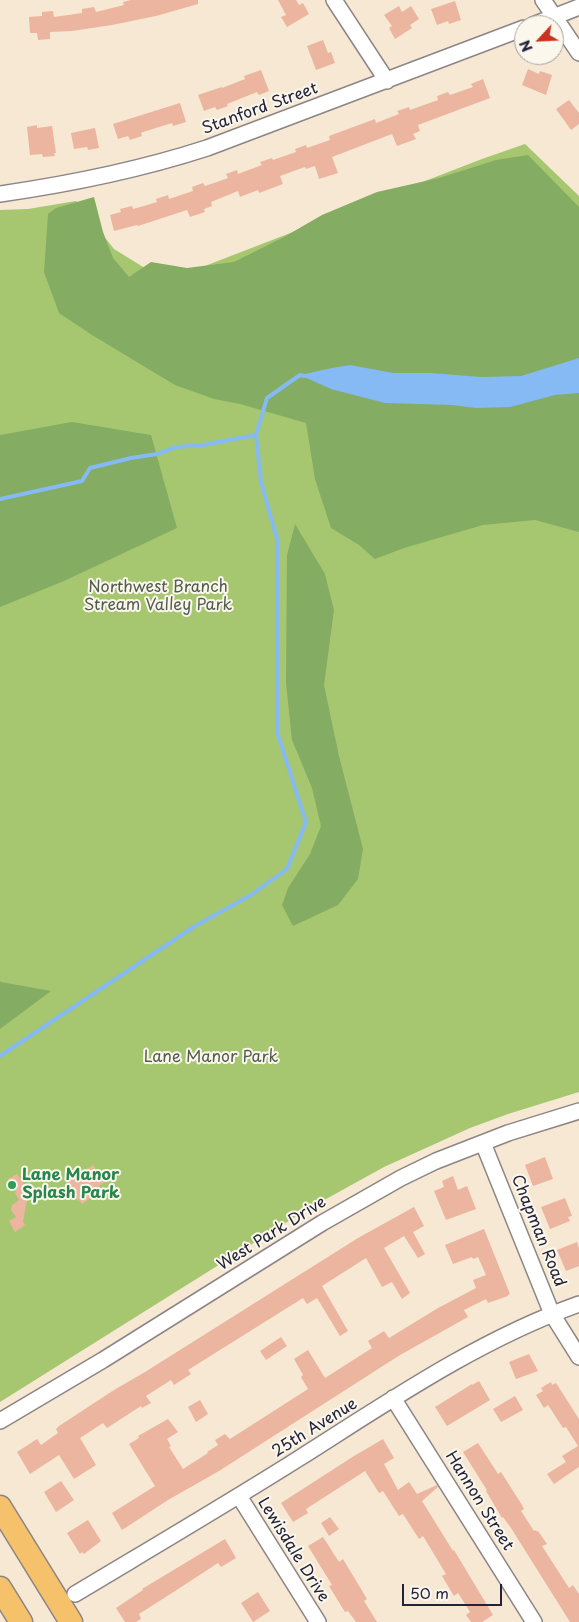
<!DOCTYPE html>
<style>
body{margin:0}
#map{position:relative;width:579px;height:1622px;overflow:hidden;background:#f6e8d2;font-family:"Playpen Sans",sans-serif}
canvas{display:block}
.north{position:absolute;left:514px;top:15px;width:50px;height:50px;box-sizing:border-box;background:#fbf7ec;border:1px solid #a4a2a5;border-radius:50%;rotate:245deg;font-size:14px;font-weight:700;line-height:20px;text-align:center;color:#22223b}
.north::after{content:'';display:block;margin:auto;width:18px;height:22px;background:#c8321e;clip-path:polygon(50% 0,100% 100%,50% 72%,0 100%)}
.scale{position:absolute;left:402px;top:1584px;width:100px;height:22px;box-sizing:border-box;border:2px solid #22223b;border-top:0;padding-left:6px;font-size:15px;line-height:18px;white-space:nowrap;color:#22223b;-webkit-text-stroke:4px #fbf7ec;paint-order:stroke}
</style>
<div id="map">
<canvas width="579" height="1622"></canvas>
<div class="north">N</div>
<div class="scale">50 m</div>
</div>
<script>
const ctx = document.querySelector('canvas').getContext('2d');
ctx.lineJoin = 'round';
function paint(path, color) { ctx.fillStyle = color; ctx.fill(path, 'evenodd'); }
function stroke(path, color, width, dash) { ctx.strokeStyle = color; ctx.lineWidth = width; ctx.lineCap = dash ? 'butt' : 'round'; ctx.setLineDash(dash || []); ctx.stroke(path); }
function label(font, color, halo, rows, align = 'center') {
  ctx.font = font + ' "Playpen Sans",sans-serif'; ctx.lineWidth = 4; ctx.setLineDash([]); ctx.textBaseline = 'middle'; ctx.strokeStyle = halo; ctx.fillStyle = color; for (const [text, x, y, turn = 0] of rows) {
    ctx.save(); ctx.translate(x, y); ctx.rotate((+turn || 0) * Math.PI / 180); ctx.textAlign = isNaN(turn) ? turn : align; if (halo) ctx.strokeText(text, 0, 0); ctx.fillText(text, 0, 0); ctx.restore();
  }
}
paint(new Path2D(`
 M525,144L579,196V1092L508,1114L470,1128L384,1167L308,1209L0,1402V210L28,209L76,201L114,249L166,281L482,159Z`), '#a6c76f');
paint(new Path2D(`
 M528,155L579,207V532L535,520L483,525L404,548L375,559L359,545L331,528L315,479L306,423L240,404L214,399L175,385L92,335L59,313L44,272L48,214L56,208L94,197L103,232L113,258L129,277L151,262L187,268L234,262L284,237L322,215L377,192L439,178L496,160Z
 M72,422L151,435L177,528L64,581L0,607V435Z
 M295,524L325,574L334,610L324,685L339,756L363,849L358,879L338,905L293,926L282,905L288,888L310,854L321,826L312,788L292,740L286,683L287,555Z
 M0,981L1,982L51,991L0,1029Z`), '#84ac62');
paint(new Path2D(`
 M579,358V393L555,395L510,407L476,408L452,405L385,403L331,389L300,375L332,368L350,365L393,373H431L481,377L521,376Z`), '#85baf4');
stroke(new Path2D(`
 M0,499L82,481L90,468L131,458L157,454L176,447L203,445L256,435
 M0,1056L195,926L251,895L287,869L306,822L277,732V539L261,482L256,435L267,398L300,375L304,376`), '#85baf4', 4);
paint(new Path2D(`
 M131,0H198V4L156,16L112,25L72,31L50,32V39L38,40L37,33H30L29,17L42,16V12L53,11L54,17L82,13V9L94,7L96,12L124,5L123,2Z
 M278,0H296L299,5L303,3L309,14L287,27L281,17L286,15Z
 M455,1L461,20L449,24L448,21L437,25L431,9Z
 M399,6L402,12L411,6L419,19L410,25L412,28L395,39L389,28L392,26L384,15Z
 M323,40L328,53L331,52L335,63L316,70L307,46Z
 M528,69L539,74L540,71L552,75L546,95L522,85Z
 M261,70L269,91L259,95L257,92L227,104L228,106L217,110L215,107L204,111L198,95L222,87V88L245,79L244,76Z
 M483,79L490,98L418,125L420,131L413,134L416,139L397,146L392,134L332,157L338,173L319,179L315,166L306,169L305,167L280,176L283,184L259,193L258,190L240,197L238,191L211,202L212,206L204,209L205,212L190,217L187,210L138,226L137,225L114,231L110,215L121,212L120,209L132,206L133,209L144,206L157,202L156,199L168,195L169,199L193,191L192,187L203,183L205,186L214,183L228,178L226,174L237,170L238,174L262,165L260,162L272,158L273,160L296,152L295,149L306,145L307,148L330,140L329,136L375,119L376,123L399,114L397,111L409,107L410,110L438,100L437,96L448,92L450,95L473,87L471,84Z
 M569,100L579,113V124L571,130L556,109Z
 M180,103L186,122L173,126L172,123L143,132L141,133L142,136L130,140L128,136L118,139L113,124Z
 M37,125V128L52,126L56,153H54L55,156L43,157L42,154L30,155L27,127Z
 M95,128L99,148L88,150L87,147L74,149L71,133Z
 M545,1157L553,1179L533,1186L525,1165Z
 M93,1165L105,1182L89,1193L92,1197L82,1204L79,1200L78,1201L66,1183Z
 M17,1174L32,1196L27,1199L23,1222L25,1225L15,1232L9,1221L16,1217L11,1210L12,1205L19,1200L15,1193L16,1192L8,1179Z
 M453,1176L458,1190L467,1186L476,1209L446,1220L434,1191L444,1187L442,1181Z
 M565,1198L572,1216L568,1217L570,1221L550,1229L541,1207Z
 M414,1207L424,1226L413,1232L425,1254L418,1258L404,1236L384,1248L410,1293L402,1299L392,1282L382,1287L366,1258L322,1286L348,1331L340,1336L317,1298L307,1304L303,1298L188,1370L191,1374L174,1385L171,1380L146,1396L151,1403L142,1408L141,1406L107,1428L103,1423L80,1438L96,1465L74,1479L59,1455L30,1474L17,1452L37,1439L41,1445L58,1433L56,1429L59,1426L114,1390L145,1372L358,1238Z
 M484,1229L510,1294L508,1295V1296L488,1303L486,1299L464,1310L468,1317L400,1355L219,1471L168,1500L122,1530L112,1513L155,1486L129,1444L139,1438L138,1436L168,1419L178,1432L167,1439L171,1446L169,1447L183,1469L208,1453L207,1452L218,1445L215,1440L225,1434L230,1439L308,1389L301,1377L303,1375L294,1359L308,1350L325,1378L372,1348L368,1341L384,1331L389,1338L438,1308L476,1288L473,1280L486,1275L478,1257L473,1259L472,1257L453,1264L445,1245Z
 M577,1242L579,1248V1266L566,1271L557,1250Z
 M281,1337L287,1346L266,1360L260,1351Z
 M529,1354L538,1371L516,1379L509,1362Z
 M479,1381L490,1400L447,1426L435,1407L472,1384V1385Z
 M551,1382L552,1385L556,1383L579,1419V1467L554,1484L547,1474L566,1462L562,1456L578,1446L566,1427L563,1428L548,1405L544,1408L536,1395L543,1391L541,1388Z
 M515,1396L523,1410L501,1422L493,1409Z
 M200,1400L208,1414L196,1422L188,1407Z
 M383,1439L394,1458L384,1464L398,1490L409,1482L417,1494L437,1485L438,1487L422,1501L453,1551L454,1550L493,1615L482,1622H471L466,1615L470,1612L458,1593L454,1596L442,1576L446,1574L423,1536L419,1539L403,1514L399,1516L383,1491L379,1493L365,1471L306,1509L308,1513L293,1522L281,1503L354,1456Z
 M478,1443L498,1474L501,1472L522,1505L524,1509L521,1511L534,1531L536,1530L537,1532L538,1531L547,1544L542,1546L569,1588L573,1585L579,1594V1622H570L511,1528L503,1517L502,1518L486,1491L487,1490L483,1484L463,1452Z
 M61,1481L74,1500L56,1512L44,1492Z
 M330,1517L339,1529L329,1536L321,1523Z
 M88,1520L101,1541L84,1554L82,1552L80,1554L67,1533Z
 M323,1537L339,1562L343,1559L367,1599L364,1601L377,1622H356L348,1611L345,1612L329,1586L332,1585L308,1546Z
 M225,1539L236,1558L221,1567L218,1563L172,1593L139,1614L141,1619L136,1622H125L116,1608L143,1590L142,1589Z
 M258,1592L270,1611L253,1622L241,1603Z`), '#ecb59f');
const street = new Path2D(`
 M334,0L387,81
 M543,0L579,53
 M533,25L579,7
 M0,194C70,184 139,170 207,148L524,28
 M483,1143L552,1314L579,1357
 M393,1398L534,1622
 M0,1421L103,1360L322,1223L401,1178L436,1161L508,1133L579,1111
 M239,1496L318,1622
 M75,1594C150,1549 225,1505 298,1459C388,1402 478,1340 579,1304`);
const primary = new Path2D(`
 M0,1507L71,1622
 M0,1588L21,1622`);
stroke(street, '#8c8586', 18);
stroke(primary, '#8c8586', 25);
stroke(street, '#fff', 15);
stroke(primary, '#f5c16b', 22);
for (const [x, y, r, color] of [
 [12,1185,5,"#2e9e5b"]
]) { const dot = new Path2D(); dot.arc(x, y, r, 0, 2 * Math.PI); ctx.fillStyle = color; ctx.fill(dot); stroke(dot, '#fbf7ec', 2); }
label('16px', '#22223b', '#fbf7ec', [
 ["Stanford Street",260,109,-20],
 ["Chapman Road",538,1231,68],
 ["West Park Drive",272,1234,-32],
 ["25th Avenue",315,1428,-32],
 ["Hannon Street",479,1501,58],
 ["Lewisdale Drive",293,1550,58]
]);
label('16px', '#505c4d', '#fbf7ec', [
 ["Northwest Branch",158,588],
 ["Stream Valley Park",158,606],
 ["Lane Manor Park",211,1058]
]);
label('bold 16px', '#27864d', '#fbf7ec', [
 ["Lane Manor",22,1176],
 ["Splash Park",22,1194]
], 'left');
</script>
